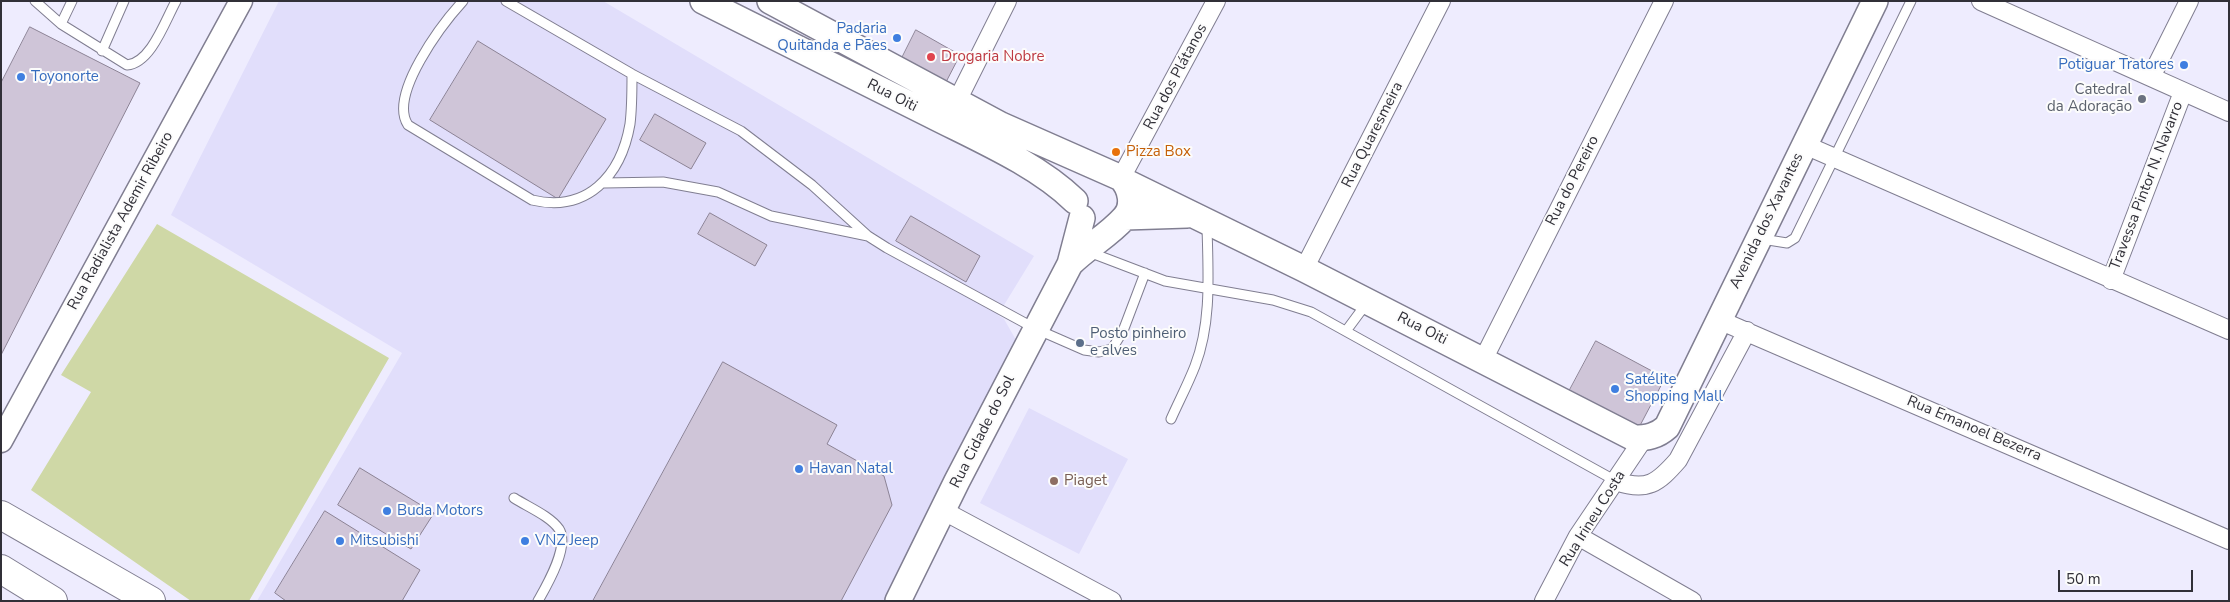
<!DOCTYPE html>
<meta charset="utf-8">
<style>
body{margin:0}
#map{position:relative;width:2230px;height:602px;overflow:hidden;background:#eeecfe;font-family:"Nunito Sans",sans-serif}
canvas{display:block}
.frame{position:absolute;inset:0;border:2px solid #313038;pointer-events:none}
.scale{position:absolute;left:2058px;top:570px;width:135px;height:22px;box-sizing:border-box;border:2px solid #313038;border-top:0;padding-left:6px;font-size:15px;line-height:18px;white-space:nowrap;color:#313038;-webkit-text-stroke:4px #fcfcfc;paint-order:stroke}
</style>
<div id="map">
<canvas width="2230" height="602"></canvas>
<div class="frame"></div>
<div class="scale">50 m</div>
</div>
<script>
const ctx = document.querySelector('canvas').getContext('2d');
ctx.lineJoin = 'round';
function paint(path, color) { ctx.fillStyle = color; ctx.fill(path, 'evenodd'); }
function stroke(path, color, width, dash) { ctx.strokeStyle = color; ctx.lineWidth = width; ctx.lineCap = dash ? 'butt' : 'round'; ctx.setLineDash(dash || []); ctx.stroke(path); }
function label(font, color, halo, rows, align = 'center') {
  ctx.font = font + ' "Nunito Sans",sans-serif'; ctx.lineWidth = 4; ctx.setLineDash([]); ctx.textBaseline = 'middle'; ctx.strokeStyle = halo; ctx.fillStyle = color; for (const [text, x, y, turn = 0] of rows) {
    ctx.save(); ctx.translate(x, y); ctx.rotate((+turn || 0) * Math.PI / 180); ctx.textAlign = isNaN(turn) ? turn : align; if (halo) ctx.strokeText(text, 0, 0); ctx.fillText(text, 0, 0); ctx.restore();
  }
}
paint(new Path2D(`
 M279,1H603L1034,256L998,315L1004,319L1020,347L887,601H257L402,353L171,215Z
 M1029,408L1128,459L1079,554L980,503Z`), '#e1defb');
paint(new Path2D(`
 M157,224L389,358L249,601H191L31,490L91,392L61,375Z`), '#cfd8a6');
const building = new Path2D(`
 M30,27L140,83L1,355V83Z
 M916,30L960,55L945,84L901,60Z
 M478,41L606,119L558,199L430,120Z
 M655,114L706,143L691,169L640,140Z
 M710,213L767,245L755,266L698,234Z
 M911,216L980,256L966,282L896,241Z
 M1596,341L1665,378L1634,437L1565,399Z
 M723,362L837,425L827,444L884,476L892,505L841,601H593Z
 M360,468L434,513L411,549L338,505Z
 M325,511L420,570L402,601H286L275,593Z`);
paint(building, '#cfc5d8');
stroke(building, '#8c8395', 1);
const service = new Path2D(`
 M35,1L61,24L127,65C151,63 165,21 176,1
 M463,1C442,24 388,95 408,125L532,200C587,213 621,176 630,124C632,108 632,91 632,74
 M506,1L632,74L741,131L812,185L868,236L887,248L1036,329L1084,350L1099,352L1112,349L1123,331L1145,273
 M61,24L72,1
 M102,51L124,1
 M604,183L663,182L718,192L771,216L868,236
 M1762,239L1787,243L1795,238L1911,1
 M1089,252L1165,281L1273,300L1311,312L1616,481
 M1346,331L1366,304
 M1171,419C1179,401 1188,384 1195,366C1212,322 1208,272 1207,226
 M514,498C528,507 550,516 559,529C570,546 547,585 538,601`);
const minor = new Path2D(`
 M1981,1L2229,112
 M2151,77L2189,1
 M957,101L1007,1
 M1805,145L2229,330
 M1121,178L1216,1
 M1304,269L1441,1
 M2111,280L2183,92
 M1719,320L2229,540
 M1483,360L1664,1
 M1616,481C1647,492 1658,483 1678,460L1747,331
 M942,510L1112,601
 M1578,536L1692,601
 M1544,601L1578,536L1644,438`);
const tertiary = new Path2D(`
 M1,441L241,1`);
const secondary = new Path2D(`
 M703,1C780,39 856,77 931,115C978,139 1037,164 1075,201
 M770,1L1001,125L1121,178C1131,188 1135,207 1124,218C1109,235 1087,247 1070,264
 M1124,181L1304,269L1634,438C1647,438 1657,436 1667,427L1875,1
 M1125,217L1187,215
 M898,601L957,481L1070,264L1082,218`);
const primary = new Path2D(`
 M1,515L151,601`);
const trunk = new Path2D(`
 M1,569L53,601`);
stroke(service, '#807e91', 11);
stroke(minor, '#807e91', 20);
stroke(tertiary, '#807e91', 25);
stroke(secondary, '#807e91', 28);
stroke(primary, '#807e91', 30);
stroke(trunk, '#807e91', 30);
stroke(service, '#fff', 9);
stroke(minor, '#fff', 18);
stroke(tertiary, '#fff', 22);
stroke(secondary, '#fff', 25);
stroke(primary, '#fff', 28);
stroke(trunk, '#fff', 28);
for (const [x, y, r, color] of [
 [897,38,5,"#3f7fe0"],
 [931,57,5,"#e0444e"],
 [2184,65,5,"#3f7fe0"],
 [21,77,5,"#3f7fe0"],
 [2142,99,5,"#6b7280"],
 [1116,152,5,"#e8710a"],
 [1080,343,5,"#5c6f8a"],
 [1615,389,5,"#3f7fe0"],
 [799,469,5,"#3f7fe0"],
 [1054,481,5,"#8d6e63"],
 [387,511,5,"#3f7fe0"],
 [340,541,5,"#3f7fe0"],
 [525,541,5,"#3f7fe0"]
]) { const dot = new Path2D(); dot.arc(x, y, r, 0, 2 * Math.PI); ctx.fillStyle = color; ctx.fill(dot); stroke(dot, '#fcfcfc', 2); }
label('15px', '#366cbe', '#fcfcfc', [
 ["Padaria",887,29,"right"],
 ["Quitanda e Pães",887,46,"right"],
 ["Potiguar Tratores",2174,65,"right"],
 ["Toyonorte",31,77],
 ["Satélite",1625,380],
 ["Shopping Mall",1625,397],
 ["Havan Natal",809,469],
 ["Buda Motors",397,511],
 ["Mitsubishi",350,541],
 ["VNZ Jeep",535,541]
], 'left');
label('15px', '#be3a42', '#fcfcfc', [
 ["Drogaria Nobre",941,57]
], 'left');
label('15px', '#313038', '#fcfcfc', [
 ["Rua dos Plátanos",1176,77,-62],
 ["Rua Oiti",892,96,27],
 ["Rua Quaresmeira",1373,135,-63],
 ["Rua do Pereiro",1573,181,-63],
 ["Travessa Pintor N. Navarro",2147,186,-69],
 ["Rua Radialista Ademir Ribeiro",121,221,-61],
 ["Avenida dos Xavantes",1767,221,-64],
 ["Rua Oiti",1422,329,27],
 ["Rua Emanoel Bezerra",1974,429,23],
 ["Rua Cidade do Sol",983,432,-63],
 ["Rua Irineu Costa",1593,519,-58]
]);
label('15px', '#5b616d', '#fcfcfc', [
 ["Catedral",2132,90],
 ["da Adoração",2132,107]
], 'right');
label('15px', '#c56008', '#fcfcfc', [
 ["Pizza Box",1126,152]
], 'left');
label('15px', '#4e5e75', '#fcfcfc', [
 ["Posto pinheiro",1090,334],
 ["e alves",1090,351]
], 'left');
label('15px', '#785e54', '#fcfcfc', [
 ["Piaget",1064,481]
], 'left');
</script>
